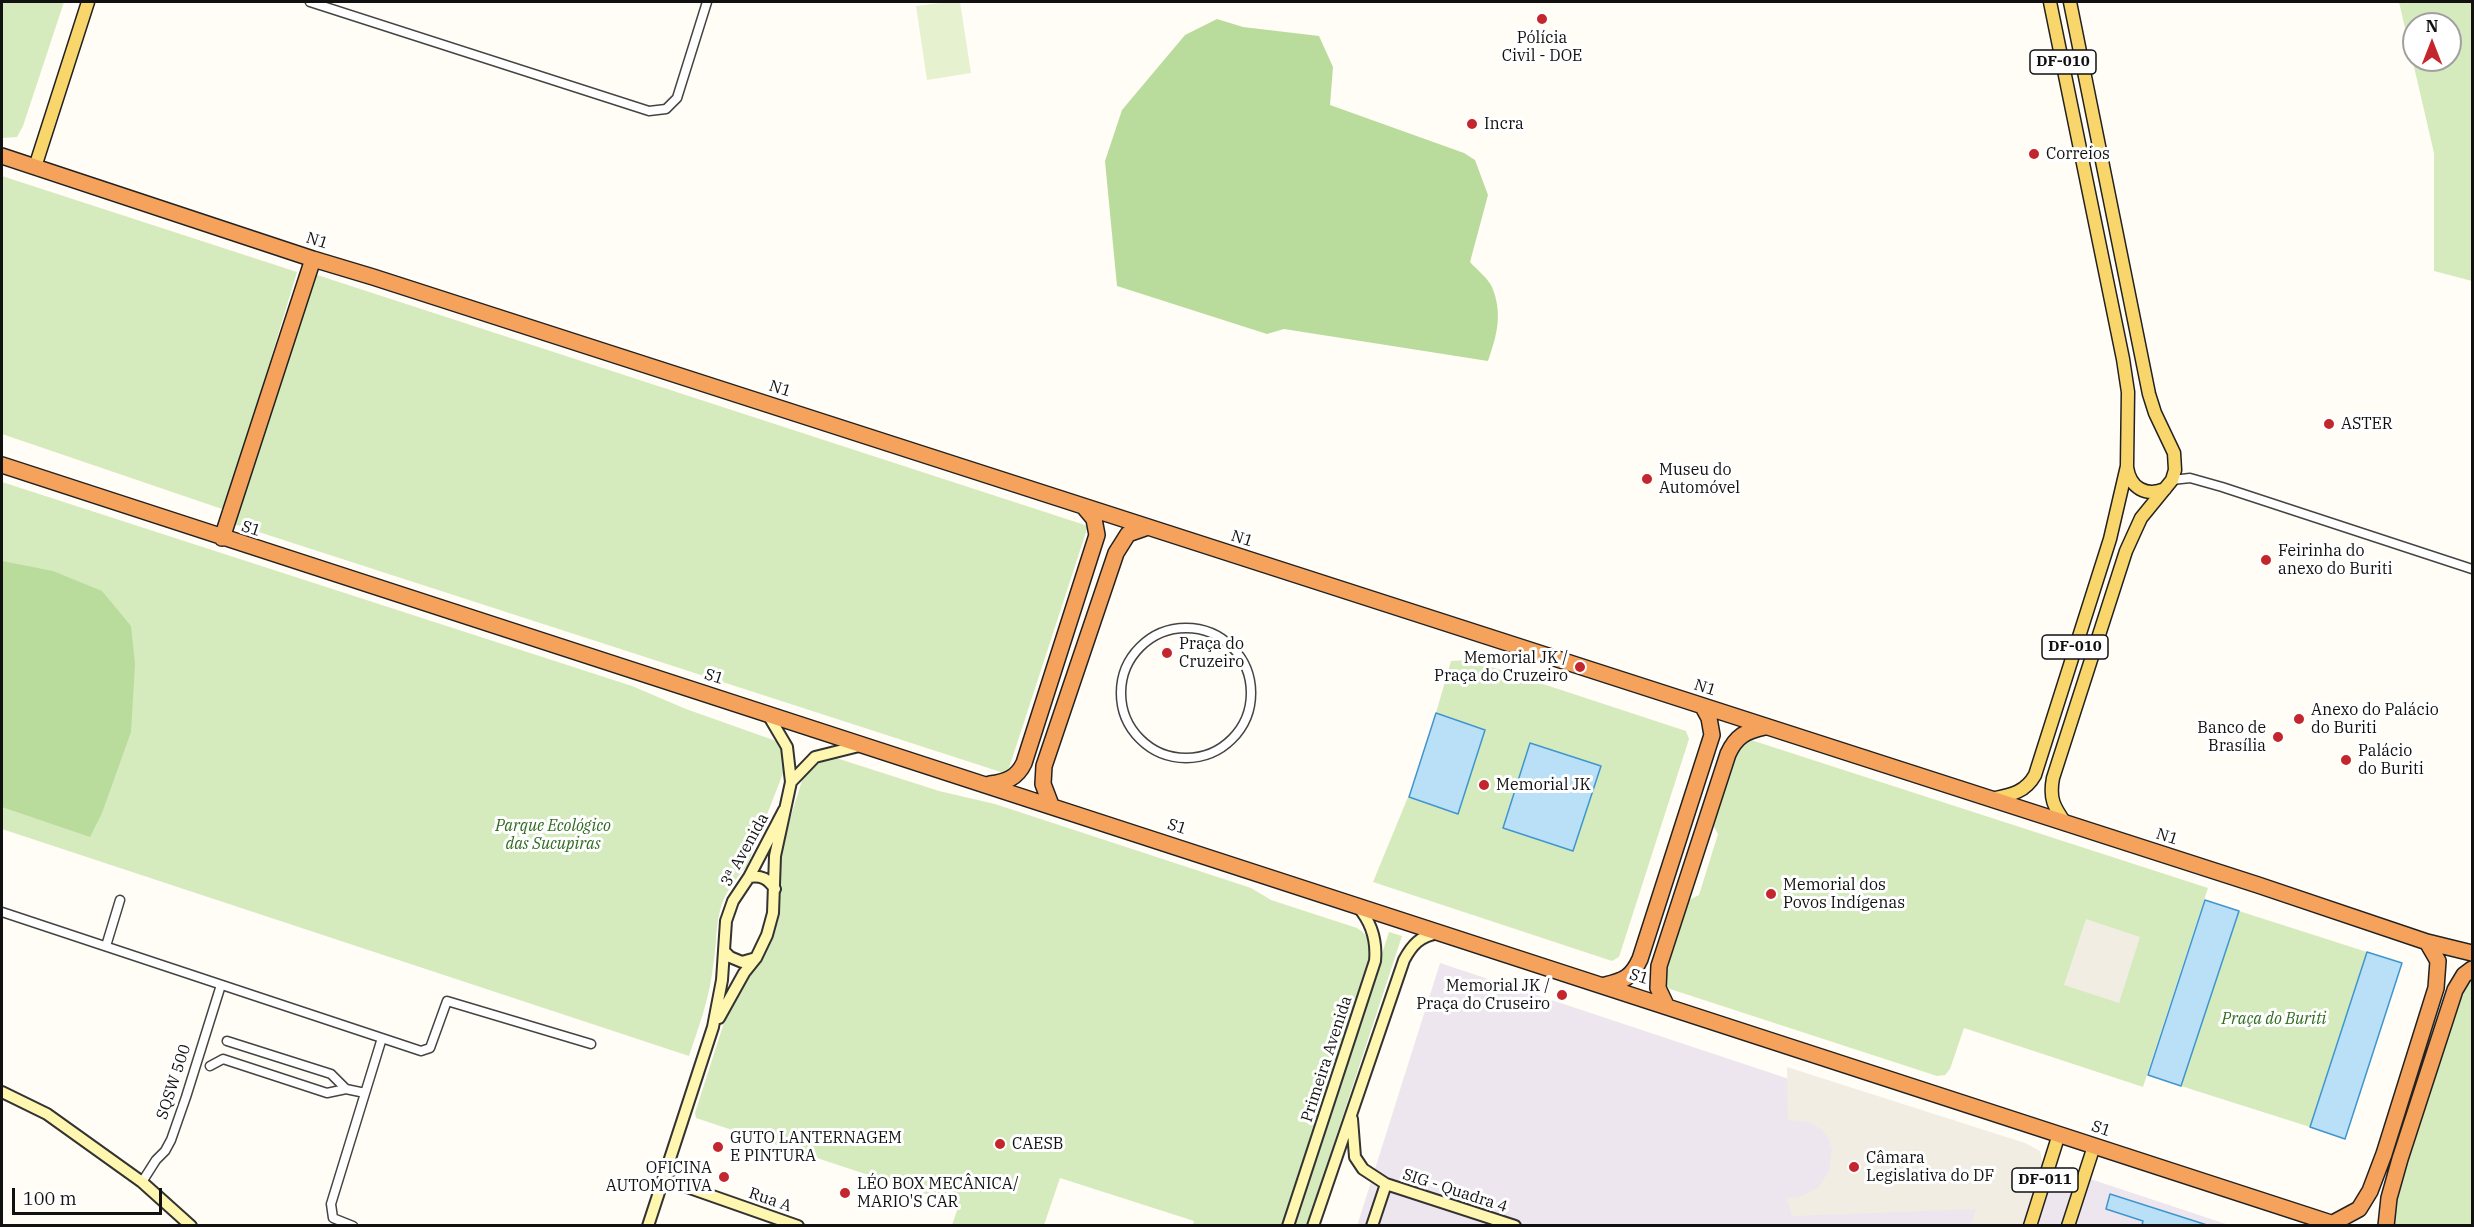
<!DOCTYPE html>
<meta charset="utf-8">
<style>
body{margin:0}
#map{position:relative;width:2474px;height:1227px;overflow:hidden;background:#fffdf5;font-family:"IBM Plex Serif",serif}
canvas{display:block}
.frame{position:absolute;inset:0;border:3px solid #111;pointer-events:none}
.north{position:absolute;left:2402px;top:12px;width:60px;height:60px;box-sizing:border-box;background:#fff;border:2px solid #a0a0a0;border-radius:50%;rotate:0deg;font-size:16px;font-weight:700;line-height:24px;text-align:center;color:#111}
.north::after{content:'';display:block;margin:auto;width:21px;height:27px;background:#c4262e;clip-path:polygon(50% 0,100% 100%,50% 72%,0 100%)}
.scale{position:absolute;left:12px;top:1188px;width:150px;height:27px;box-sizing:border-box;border:3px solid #111;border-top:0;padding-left:8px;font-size:18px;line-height:21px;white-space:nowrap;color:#111;-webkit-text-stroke:4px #fff;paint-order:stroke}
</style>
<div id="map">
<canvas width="2474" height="1227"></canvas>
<div class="frame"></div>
<div class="north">N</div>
<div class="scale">100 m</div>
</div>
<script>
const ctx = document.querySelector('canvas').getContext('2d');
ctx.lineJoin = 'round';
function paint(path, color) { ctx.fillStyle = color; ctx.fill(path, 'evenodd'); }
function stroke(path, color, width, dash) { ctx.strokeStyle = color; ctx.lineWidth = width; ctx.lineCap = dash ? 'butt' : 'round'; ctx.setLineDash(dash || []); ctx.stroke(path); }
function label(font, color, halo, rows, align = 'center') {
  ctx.font = font + ' "IBM Plex Serif",serif'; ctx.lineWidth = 6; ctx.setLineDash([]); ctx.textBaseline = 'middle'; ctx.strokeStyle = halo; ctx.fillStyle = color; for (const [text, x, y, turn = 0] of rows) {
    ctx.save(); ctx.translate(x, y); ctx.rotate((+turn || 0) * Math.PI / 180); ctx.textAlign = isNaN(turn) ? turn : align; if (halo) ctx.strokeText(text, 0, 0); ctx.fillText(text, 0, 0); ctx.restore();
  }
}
paint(new Path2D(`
 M1440,963L2229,1225L1357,1226Z`), '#eee6ef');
paint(new Path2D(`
 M2,2H64L23,126L17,137L2,138Z
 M2399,2H2472V281L2434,271V153ZM2414,24H2450V60H2414Z
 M2,176L297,272L225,510L2,434Z
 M311,273L1088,526L1007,774L234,524Z
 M2,482L632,686L686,709L779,742L787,763L747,866C709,907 721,925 712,974C708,1002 698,1029 689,1056L2,829Z
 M1470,660L1686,731L1689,739L1619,957L1612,961L1373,882L1420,768L1451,661Z
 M1751,740L2208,888L2143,1087L1964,1028L1950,1069L1945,1075L1937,1076L1670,989L1665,984V977L1689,900L1699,895L1718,834L1713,825L1739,745Z
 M833,757L939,791L995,804L1251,888L1271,900L1357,928C1369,935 1372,944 1369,957L1282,1225H1193L1194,1221L1060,1178L1044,1225H952L959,1205L696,1118L695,1113L729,1007L778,914L779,861L783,841L806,768L811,762Z
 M2239,911L2367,952L2310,1127L2181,1086Z
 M1389,932L1402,936L1307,1225L1293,1226Z
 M2472,973V1225H2394L2390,1216L2467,980Z`), '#d5ebbd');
paint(new Path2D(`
 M1217,19L1243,27L1319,36L1333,67L1330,105L1464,153L1475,160L1488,195L1470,262C1477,270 1488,278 1492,287C1503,314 1497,335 1488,361L1284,329L1267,334L1117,286L1105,161L1122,110L1185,35Z
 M2,561L53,571L102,591L131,626L135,664L131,732L102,813L90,837L2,807Z`), '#b9dc9c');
paint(new Path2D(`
 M949,2H960L971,73L927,80L916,6Z`), '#e6f2cf');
paint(new Path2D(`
 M2086,919L2140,937L2119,1003L2064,985Z
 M1787,1067L2025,1143L2040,1151L2042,1161L2040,1172L2021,1225H1971L1976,1209L1792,1216L1787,1198L1799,1197L1818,1188L1829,1171L1832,1149L1828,1137L1821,1129L1808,1122L1788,1120Z`), '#f1ede2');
const water = new Path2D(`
 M1436,713L1485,730L1458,814L1409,797Z
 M1530,743L1601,766L1573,851L1503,828Z
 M2205,900L2239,911L2181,1086L2148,1075Z
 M2367,952L2402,963L2345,1139L2310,1127Z
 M2110,1194L2207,1225H2142L2143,1221L2106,1209Z`);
paint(water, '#b9e0f7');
stroke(water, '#3f96cf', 1.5);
const street = new Path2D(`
 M310,2L649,111L666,109L677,98L707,2
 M2172,480L2190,478L2222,487L2472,569
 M1121 693a65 65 0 1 1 130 0a65 65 0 1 1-130 0Z
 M2,912L421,1051L430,1048L447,1001L591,1044
 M106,946L120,900
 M227,1041L331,1074L346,1089L365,1093
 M210,1066L223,1059L327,1093L346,1089
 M142,1182L156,1160L165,1151L171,1140L186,1097L221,985
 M353,1226L333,1218L331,1204L382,1038`);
const secondary = new Path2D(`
 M791,782L815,757L859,746
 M749,877C762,875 768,879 775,889
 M725,952L730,957L742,962L756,958
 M719,1018L744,973L756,958L767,935L773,913L775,856L791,782L787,747L767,713
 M2,1092L47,1114L142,1182L191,1226
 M1352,1119L1355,1157L1363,1169L1386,1184L1515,1226
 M664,1179L798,1226
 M648,1226L713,1027L722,980L726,921L733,901L749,877L784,810
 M1288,1226L1375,961C1377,940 1372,923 1358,907
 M1313,1226L1404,960C1412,945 1420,936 1438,933
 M1372,1226L1386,1184`);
const primary = new Path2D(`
 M35,167L88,2
 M2127,467C2130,488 2146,497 2165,489
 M1991,799C2010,795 2025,793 2035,775L2110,539L2127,466L2128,392L2123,359L2050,2
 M2066,824C2054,807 2049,799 2053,778L2126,551L2141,518L2172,480L2175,470L2174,453L2155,413L2149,394L2070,2
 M2030,1226L2059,1134
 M2068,1226L2094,1146`);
const highway = new Path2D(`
 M2,156L313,259L373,277L2258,885L2427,942L2472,953
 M2,465L2340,1226
 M222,538L313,259
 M990,784C1006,782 1017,778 1024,763L1097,535L1094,519L1084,507
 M1051,805L1043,784L1044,766L1116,553L1128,534L1148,527
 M1605,985C1624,981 1632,977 1640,959L1712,735L1709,718L1703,707
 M1666,1005L1658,988L1659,966L1728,754C1736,736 1746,731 1765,727
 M2333,1223L2359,1209L2370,1191L2384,1154L2436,988L2438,961L2427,942
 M2386,1226L2389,1198L2400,1159L2455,990L2464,975L2472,969`);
stroke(street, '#444', 11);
stroke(secondary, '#333', 14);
stroke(primary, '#222', 15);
stroke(highway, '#222', 18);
stroke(street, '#fff', 8);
stroke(secondary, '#fff6b0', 10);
stroke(primary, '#f9d66b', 12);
stroke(highway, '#f5a25d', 15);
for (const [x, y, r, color] of [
 [1542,19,6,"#c4262e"],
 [1472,124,6,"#c4262e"],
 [2034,154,6,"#c4262e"],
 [2329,424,6,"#c4262e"],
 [1647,479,6,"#c4262e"],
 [2266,560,6,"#c4262e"],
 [1167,653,6,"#c4262e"],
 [1580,667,6,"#c4262e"],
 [2299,719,6,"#c4262e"],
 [2278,737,6,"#c4262e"],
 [2346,760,6,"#c4262e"],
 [1484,785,6,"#c4262e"],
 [1771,894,6,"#c4262e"],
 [1562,995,6,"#c4262e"],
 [1000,1144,6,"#c4262e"],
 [718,1147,6,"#c4262e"],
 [1854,1167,6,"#c4262e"],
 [724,1177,6,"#c4262e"],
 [845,1193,6,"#c4262e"]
]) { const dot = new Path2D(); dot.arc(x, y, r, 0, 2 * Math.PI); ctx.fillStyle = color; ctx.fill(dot); stroke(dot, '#fff', 2); }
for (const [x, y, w] of [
 [2063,62,66],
 [2075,647,66],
 [2045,1180,66]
]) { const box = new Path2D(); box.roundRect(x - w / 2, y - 12, w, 24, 4.5); ctx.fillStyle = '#fff'; ctx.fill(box); stroke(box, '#111', 1.5); }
label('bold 15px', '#111', null, [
 ["DF-010",2063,62],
 ["DF-010",2075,647],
 ["DF-011",2045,1180]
]);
label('16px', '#111', '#fff', [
 ["Pólícia",1542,38,"center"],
 ["Civil - DOE",1542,56,"center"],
 ["Incra",1484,124],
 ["Correios",2046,154],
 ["ASTER",2341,424],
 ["Museu do",1659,470],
 ["Automóvel",1659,488],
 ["Feirinha do",2278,551],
 ["anexo do Buriti",2278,569],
 ["Praça do",1179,644],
 ["Cruzeiro",1179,662],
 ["Memorial JK /",1568,658,"right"],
 ["Praça do Cruzeiro",1568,676,"right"],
 ["Anexo do Palácio",2311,710],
 ["do Buriti",2311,728],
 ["Banco de",2266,728,"right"],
 ["Brasília",2266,746,"right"],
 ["Palácio",2358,751],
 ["do Buriti",2358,769],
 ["Memorial JK",1496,785],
 ["Memorial dos",1783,885],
 ["Povos Indígenas",1783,903],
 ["Memorial JK /",1550,986,"right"],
 ["Praça do Cruseiro",1550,1004,"right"],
 ["GUTO LANTERNAGEM",730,1138],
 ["E PINTURA",730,1156],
 ["CAESB",1012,1144],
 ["Câmara",1866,1158],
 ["Legislativa do DF",1866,1176],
 ["OFICINA",712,1168,"right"],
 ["AUTOMOTIVA",712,1186,"right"],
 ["LÉO BOX MECÂNICA/",857,1184],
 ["MARIO'S CAR",857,1202]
], 'left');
label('16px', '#111', '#fff', [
 ["N1",317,241,18],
 ["N1",780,389,18],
 ["S1",251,529,18],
 ["N1",1242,539,18],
 ["S1",714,677,18],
 ["N1",1705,688,18],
 ["S1",1177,827,18],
 ["N1",2167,837,18],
 ["3ª Avenida",745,850,-61],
 ["S1",1639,977,18],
 ["Primeira Avenida",1327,1059,-72],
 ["SQSW 500",174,1082,-72],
 ["S1",2101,1129,19],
 ["SIG - Quadra 4",1455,1191,18],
 ["Rua A",770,1200,19]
]);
label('italic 16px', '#2f6b1f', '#fff', [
 ["Parque Ecológico",553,826],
 ["das Sucupiras",553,844],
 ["Praça do Buriti",2274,1019]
]);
</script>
